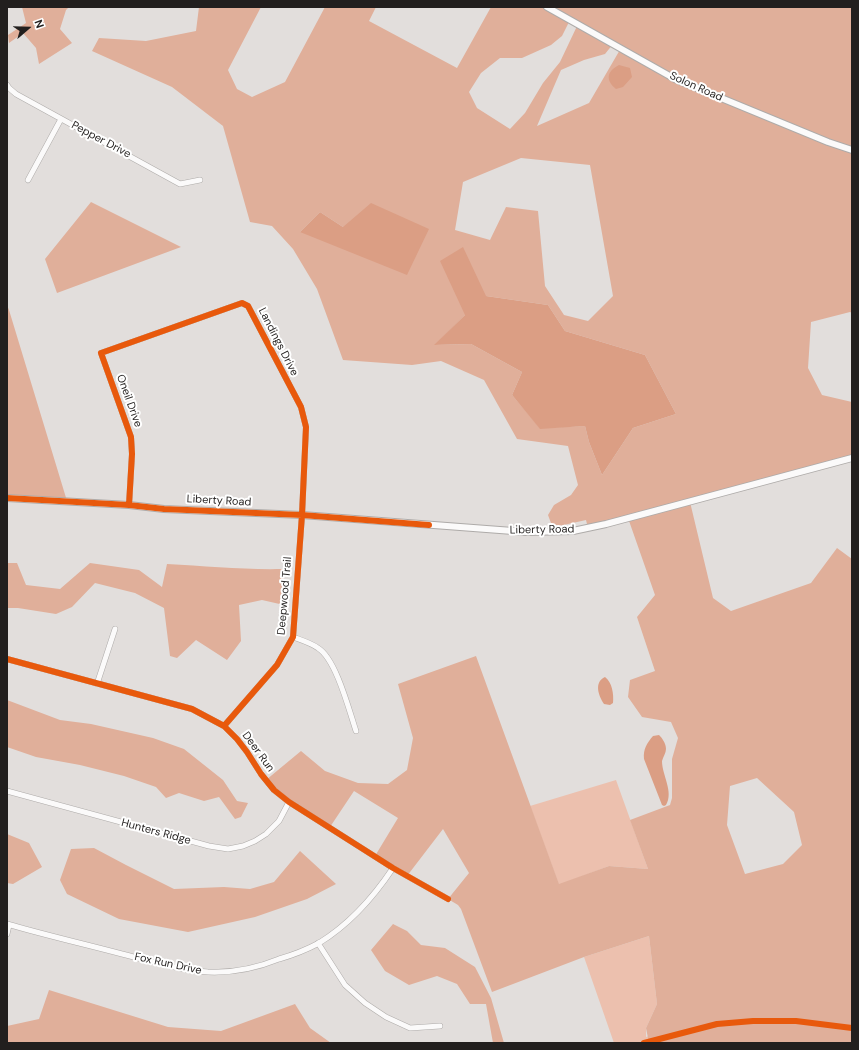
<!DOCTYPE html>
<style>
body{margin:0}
#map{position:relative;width:859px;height:1050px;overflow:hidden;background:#e2dedc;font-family:"DM Sans",sans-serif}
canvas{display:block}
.frame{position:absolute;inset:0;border:8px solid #221f1e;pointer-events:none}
.north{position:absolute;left:8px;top:8px;width:40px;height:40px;-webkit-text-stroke:3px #fff;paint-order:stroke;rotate:70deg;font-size:11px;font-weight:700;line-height:16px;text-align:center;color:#221f1e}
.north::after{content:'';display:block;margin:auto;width:14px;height:18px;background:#221f1e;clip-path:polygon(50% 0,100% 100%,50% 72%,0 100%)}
</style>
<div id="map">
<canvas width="859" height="1050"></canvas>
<div class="frame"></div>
<div class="north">N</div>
</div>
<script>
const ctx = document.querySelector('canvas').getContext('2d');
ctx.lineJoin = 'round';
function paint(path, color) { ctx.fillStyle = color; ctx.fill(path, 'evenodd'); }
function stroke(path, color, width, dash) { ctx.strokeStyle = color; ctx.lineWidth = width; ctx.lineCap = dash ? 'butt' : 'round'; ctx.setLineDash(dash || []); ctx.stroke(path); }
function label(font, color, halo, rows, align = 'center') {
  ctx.font = font + ' "DM Sans",sans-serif'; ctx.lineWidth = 4; ctx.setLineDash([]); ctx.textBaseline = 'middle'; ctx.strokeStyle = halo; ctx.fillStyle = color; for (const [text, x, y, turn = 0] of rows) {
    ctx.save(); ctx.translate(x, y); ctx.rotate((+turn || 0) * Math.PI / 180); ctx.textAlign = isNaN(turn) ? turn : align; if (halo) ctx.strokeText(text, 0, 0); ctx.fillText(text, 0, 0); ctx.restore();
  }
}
paint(new Path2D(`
 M616,780L648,869L609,866L559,885L530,806Z
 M649,936L657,1004L646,1028V1037L676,1028L852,1043H614L584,957Z`), '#ecc0ae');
paint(new Path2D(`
 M22,7H69L66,10L60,29L72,43L39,64L36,48L23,33L9,43L8,35L26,23Z
 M199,7H261L228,70L237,89L252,97L285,82L325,7H376L369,21L457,68L491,7H852V313L850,312L811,322L808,368L822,395L852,402V458L690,502L713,598L731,611L811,583L837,548L852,559V1043H649L646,1028L657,1004L649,936L584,957L492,992L461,909L458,905L448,899L469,873L443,829L407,876L375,856L398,818L354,791L330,827L289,802L266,780L301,751L325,771L358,783L388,784L407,770L413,738L398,684L476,656L559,884L609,866L648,869L630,820L670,805L672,798V759L678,738L671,722L642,717L628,697L630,680L655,671L637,617L655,595L628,518L588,528L586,520L559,526L551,523L548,515L554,505L571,495L578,485L568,446L517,439L484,380L441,361L412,365L343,360L317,289L293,249L272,226L250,222L223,126L172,87L92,51L99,38L146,41L196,31ZM570,20L578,24L560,62L543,83L525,113L510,129L477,108L469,92L481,73L500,58H522L551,45L562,36ZM613,44L621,48L589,103L537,126L561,70L584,60L605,54ZM521,158L590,165L613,296L588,321L564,315L545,286L538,211L506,207L490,240L455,230L463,182ZM320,212L343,227L300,232ZM486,296L548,305L565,331L645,355L676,414L633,428L602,475L589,442L585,426L540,428L512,395L522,372L471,344L435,345L465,315ZM757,778L794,812L802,845L783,864L745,874L727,825L730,786Z
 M91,202L181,247L57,293L45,259Z
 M7,305L9,310L67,501L7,498Z
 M7,563H17L26,585L60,589L90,563L139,570L162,587L167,564C206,566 245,570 283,569L284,605L262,600L239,605L241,641L227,660L196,640L177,658L170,656L164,608L135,593L95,583L72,607L56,614L18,608H7Z
 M7,700L60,720L91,724L153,738L184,749L223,780L237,801L248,803L241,817L235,819L219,797L204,801L179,793L166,798L156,787L124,776L80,765L36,757L7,747Z
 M7,834L29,843L42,867L13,884L7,883Z
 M94,848L126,865L174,889L224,887L250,889L274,882L300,851L336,884L307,899L255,917L188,932L119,919L67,894L60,880L71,849Z
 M393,924L407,931L421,945L445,948L475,967L491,998L504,1043H493L486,1004H470L457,984L437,976L409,985L385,971L371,950Z
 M49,990L168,1027L221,1031L295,1004L310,1028L331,1043H7V1026L39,1019Z`), '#e0af9a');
paint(new Path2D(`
 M619,65L630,68L632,77L623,87L616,89C605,80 607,71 619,65Z
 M371,203L429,229L407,275L300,232L320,212L343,227Z
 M463,247L486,296L548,305L565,331L645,355L676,414L633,428L602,475L589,442L585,426L540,429L512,395L522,372L471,344L434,345L465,315L440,261Z
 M605,677C612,682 614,694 613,703L610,705L604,704C598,695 594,682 605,677Z
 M659,735C662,738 666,743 666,749C666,753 663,757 662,761C662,775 674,792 666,805L664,806L662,805L644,759C643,749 647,743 653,736Z`), '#db9e84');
const minor = new Path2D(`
 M7,85L9,88L16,94L180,184L200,180
 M28,180L61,119
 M129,505L132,454L131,437L101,353L242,303L248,306L301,407L306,427L302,515L293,637L277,665L224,726
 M293,637C301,640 311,643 318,648C336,659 349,710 356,731
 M7,659L192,709L224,726L237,739L247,752L261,774L274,790L289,802L393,868L448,899
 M97,684L115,629
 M7,791L209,846L228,849L243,846L255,841L266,834L279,821L289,802
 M7,924C45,935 84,944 122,954C150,961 179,970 208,972C232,973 257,968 279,959C293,955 306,950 319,943C350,924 373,898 393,868
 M7,934L9,925
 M318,943L345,985L365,1003L386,1017L410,1028L440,1026`);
const tertiary = new Path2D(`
 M547,7L675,79L828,142L852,150
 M7,498L129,505L164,509L302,515L526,532L573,531L606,524L852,458`);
stroke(minor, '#aeaba9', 6);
stroke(tertiary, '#aeaba9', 8);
stroke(minor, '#fbfafa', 5);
stroke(tertiary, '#fbfafa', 6);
stroke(new Path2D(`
 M7,498L129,505L164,509L302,515L429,525
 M129,505L132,454L131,437L101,353L242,303L248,306L301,407L306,427L302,515L293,637L277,665L224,726
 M7,659L192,709L224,726L237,739L247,752L261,774L274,790L289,802L393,868L448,899
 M644,1043L717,1024L753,1021H796L852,1028`), '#e8590c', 6);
label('11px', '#221f1e', '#fff', [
 ["Solon Road",696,87,24],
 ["Pepper Drive",101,140,28],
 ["Landings Drive",278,342,63],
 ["Oneil Drive",129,401,70],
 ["Liberty Road",219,501,3],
 ["Liberty Road",542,530,-1],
 ["Deepwood Trail",285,596,-85],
 ["Deer Run",258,752,54],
 ["Hunters Ridge",156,832,15],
 ["Fox Run Drive",168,964,12]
]);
</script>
